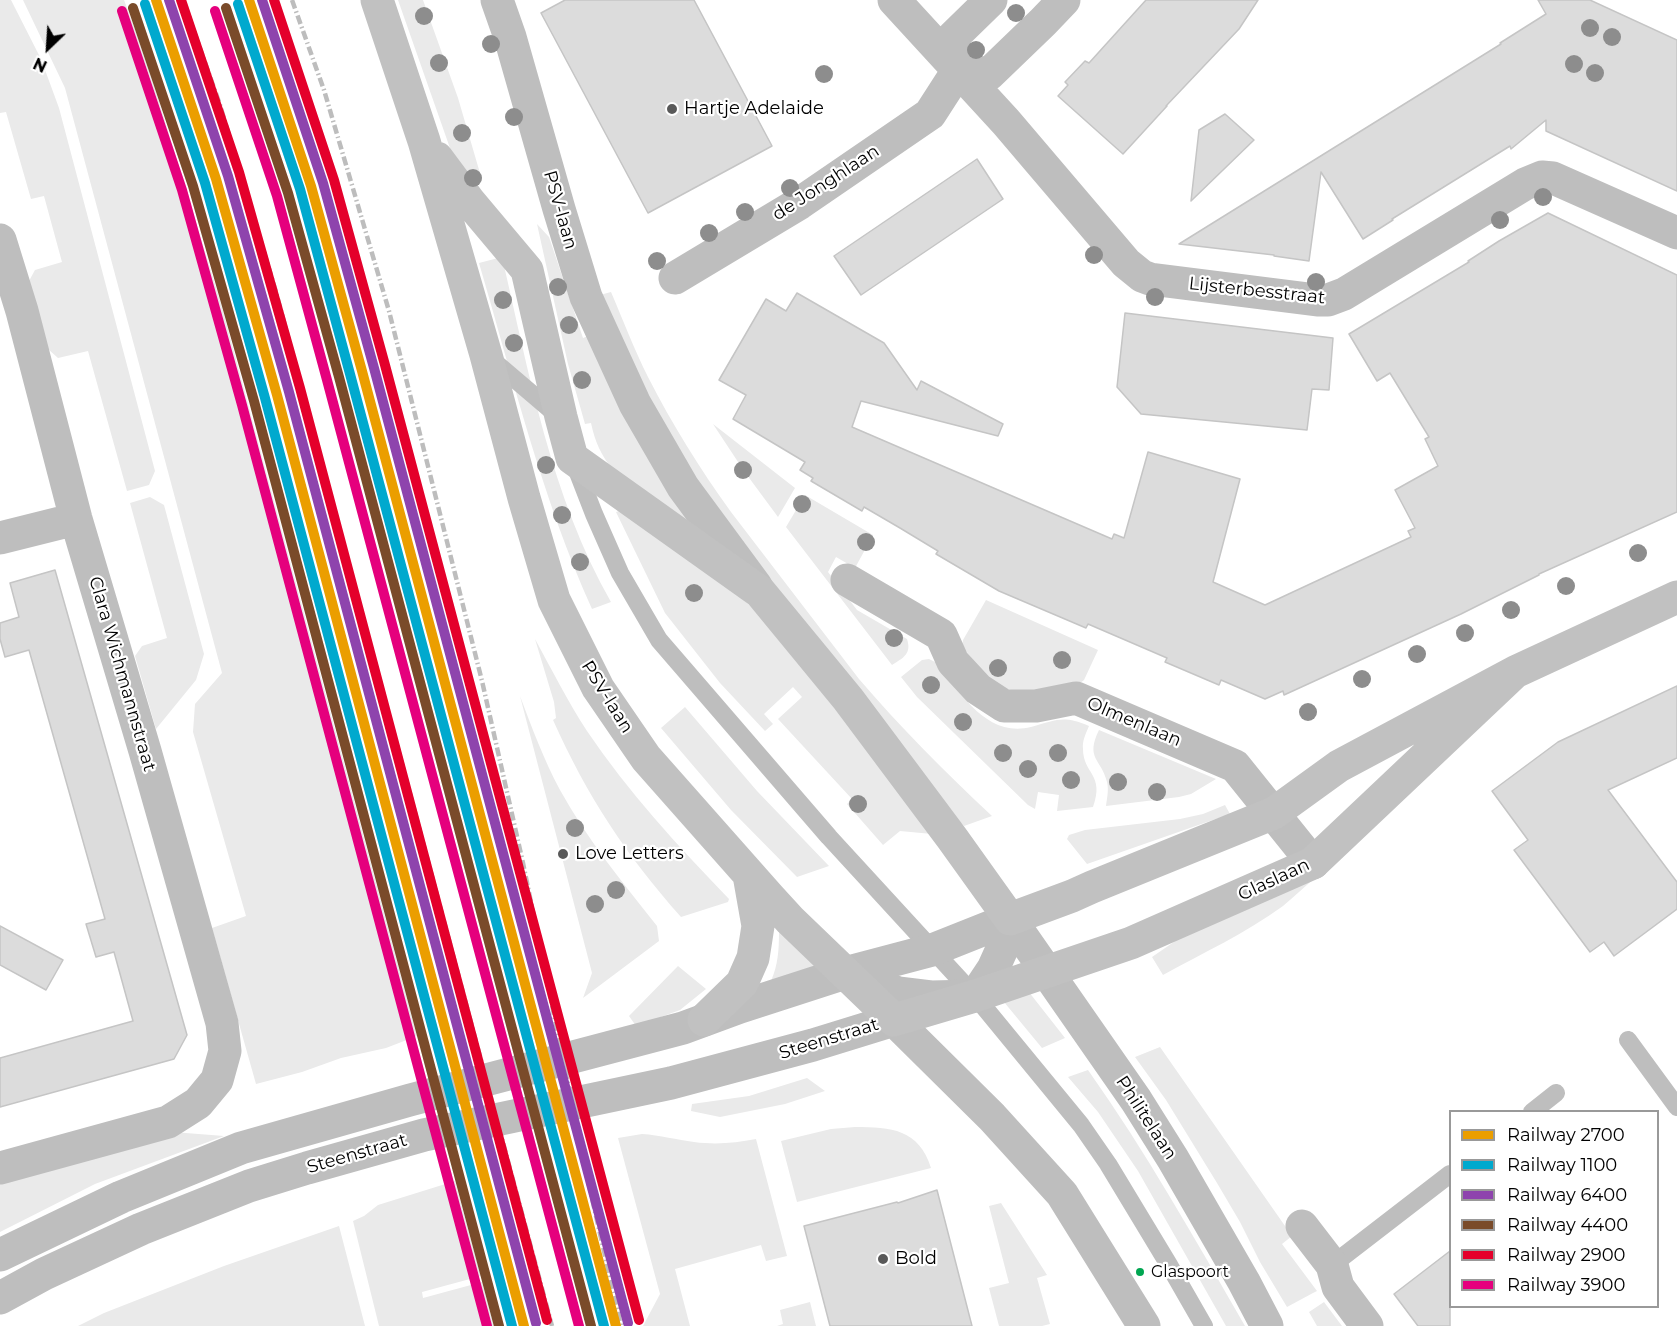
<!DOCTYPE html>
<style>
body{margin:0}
#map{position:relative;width:1677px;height:1326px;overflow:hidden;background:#fff;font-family:Montserrat,sans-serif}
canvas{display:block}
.legend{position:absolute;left:1449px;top:1110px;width:210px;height:198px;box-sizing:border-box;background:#fff;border:2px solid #999;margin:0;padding:8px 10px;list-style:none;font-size:18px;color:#000}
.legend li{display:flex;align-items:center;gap:12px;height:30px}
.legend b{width:30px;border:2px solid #999}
.north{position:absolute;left:18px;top:18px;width:60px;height:60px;-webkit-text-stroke:4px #fff;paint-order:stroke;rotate:205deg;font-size:16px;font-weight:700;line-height:24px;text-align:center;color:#000}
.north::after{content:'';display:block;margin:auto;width:21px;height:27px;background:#000;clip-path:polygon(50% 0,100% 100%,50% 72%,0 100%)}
</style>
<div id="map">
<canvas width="1677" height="1326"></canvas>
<ul class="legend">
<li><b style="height:8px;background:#eb9e00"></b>Railway 2700</li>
<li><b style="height:8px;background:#00a9ce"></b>Railway 1100</li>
<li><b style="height:8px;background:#8e44ad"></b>Railway 6400</li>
<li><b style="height:8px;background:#7a4b2a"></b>Railway 4400</li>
<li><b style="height:8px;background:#e4002b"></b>Railway 2900</li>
<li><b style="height:8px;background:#e5007d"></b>Railway 3900</li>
</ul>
<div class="north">N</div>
</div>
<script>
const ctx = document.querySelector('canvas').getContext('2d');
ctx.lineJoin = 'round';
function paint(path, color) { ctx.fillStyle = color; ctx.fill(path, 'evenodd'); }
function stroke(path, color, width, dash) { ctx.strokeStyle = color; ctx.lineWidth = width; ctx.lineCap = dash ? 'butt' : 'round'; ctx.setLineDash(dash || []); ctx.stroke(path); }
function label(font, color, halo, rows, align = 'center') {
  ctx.font = font + ' Montserrat,sans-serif'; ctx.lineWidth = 4.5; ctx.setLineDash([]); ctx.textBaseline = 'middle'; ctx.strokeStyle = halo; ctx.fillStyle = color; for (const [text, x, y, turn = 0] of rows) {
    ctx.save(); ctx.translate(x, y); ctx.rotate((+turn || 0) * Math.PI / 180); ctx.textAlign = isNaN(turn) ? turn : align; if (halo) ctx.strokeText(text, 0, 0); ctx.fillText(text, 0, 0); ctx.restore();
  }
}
paint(new Path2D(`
 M0,0H11L41,59L59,108L155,471L149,485L127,491L88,351L58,358L48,349L29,281L35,270L62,262L44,196L31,199L6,112L0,113Z
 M23,0H124L145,56L222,307L417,1036L386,1048L341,1058L302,1072L256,1084L212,928L246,916L193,732L195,704L222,673L65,88Z
 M398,0H423L458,98L482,180L472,193L458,171Z
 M537,224L549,237L583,338L591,335L698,526L674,519L613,470C601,455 595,442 591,423L585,424L568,364Z
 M502,257C529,373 551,497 611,602L592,609C542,498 513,379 479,263Z
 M611,292C623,320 634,349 648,377C672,424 700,469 731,512L859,679C900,727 945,772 992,816L964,826L930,790L704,503L596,296Z
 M713,424L795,488L778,517L744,471Z
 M805,495L873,535L855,568L836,557L828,572L857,610L907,639C912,654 903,658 892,665L786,527Z
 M150,497L164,505L204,654L196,680L156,729L135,656L142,646L167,638L130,503Z
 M619,511L739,596L753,608L761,610L932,834L900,831L883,845L847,804L852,799L778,719L802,697L793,687L764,714L773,724L765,731L720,683L665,613L616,512Z
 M986,600L1098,650L1084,680L1080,683L1025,694L1004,688L986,677L962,646L963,640Z
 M535,639C552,670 568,702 587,731C628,792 678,846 729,899L728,902L681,917C626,855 587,796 553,720L556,718L554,702Z
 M929,659L937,663C961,693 986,738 1031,727C1057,720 1063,715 1089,726C1086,733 1082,741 1083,749C1083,774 1105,774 1093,807L1057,811L1059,795L1038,792L1035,809L1028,805L917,697L901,677L922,660Z
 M520,696C532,728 544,760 560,790C587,839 622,882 657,926L659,941L583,998L592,973Z
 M685,707L757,791L829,866L797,877L731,810L661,728Z
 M1099,730L1216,779L1191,794L1179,797L1106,806C1107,798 1109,790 1107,782C1101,758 1085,759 1099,730Z
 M1225,805L1230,814L1087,864L1067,839L1069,835L1085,830L1180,819L1203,814Z
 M1315,878C1304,887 1294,897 1283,906C1246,933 1203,953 1163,975L1152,957L1187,933Z
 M788,930L824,964L771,981C778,965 779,950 779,932Z
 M678,966L706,989L680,1010L636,1026L629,1016Z
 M1025,987L1065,1038L1042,1048L1004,1002Z
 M1160,1047L1292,1236L1282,1244L1317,1291L1313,1293L1287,1307L1260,1262L1240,1222L1217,1183L1166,1100L1135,1057Z
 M1088,1070C1146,1152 1195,1239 1245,1326H1226L1138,1171L1098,1112L1068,1077Z
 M807,1078L825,1091L785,1104L720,1117L691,1111L692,1104L749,1096Z
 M855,1127C891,1127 919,1129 931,1168L797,1202L781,1141L831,1129Z
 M173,1132L224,1136L95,1184L0,1232V1181Z
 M642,1134C660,1135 677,1140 694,1142C716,1145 735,1143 756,1139L787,1256L766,1261L761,1245L675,1269L690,1326H643L660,1294L618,1138Z
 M455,1181L481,1276L422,1292L423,1298L482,1282L494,1326H379L353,1221L364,1216L378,1205Z
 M1001,1203L1047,1275L1037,1278L1050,1324L1042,1326H999L989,1288L1009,1283L989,1206Z
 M339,1226L365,1326H78L104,1313L224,1266Z
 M810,1302L816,1326H777L783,1324L780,1310Z
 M1324,1302L1342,1326H1317L1309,1312Z`), '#eaeaea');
const building = new Path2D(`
 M565,0H694L772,146L648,213L541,13Z
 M1146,0H1258L1239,29L1166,106H1167L1123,154L1058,96L1068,85L1065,82L1085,61L1089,63Z
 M1538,0H1590L1677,40V191L1546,131V120L1511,149L1510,146L1392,219L1393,220L1363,239L1321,172L1309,261L1274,256V255L1179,244L1501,44L1500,43L1546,14Z
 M1225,114L1254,140L1191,201L1199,130Z
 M977,159L1003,199L861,295L834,256Z
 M1548,213L1677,275V512L1539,574V575L1461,614L1284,695L1283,691L1265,699L1221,680L1219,685L1165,662L1167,658L1088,624L1086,628L999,591L936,554L938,551L900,528L864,507L862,511L811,481L813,478L800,470L805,462L733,419L746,395L719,380L766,299L786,311L797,293L884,343L917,390L921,381L1003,424L998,436L861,401L852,427L1112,539L1114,534L1124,538L1148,452L1240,479L1213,582L1265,605L1411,537L1408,531L1415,528L1395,490L1438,466L1425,439L1429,437L1390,373L1377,381L1349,334L1469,262L1468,261L1499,241Z
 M1125,313L1333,338L1329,390L1312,389L1307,430L1141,414L1117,387Z
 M55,570L187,1035L174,1059L0,1107V1058L133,1021L114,952L96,957L86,924L105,919L29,650L5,657L0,639V623L19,617L10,583Z
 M1677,686V758L1608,790L1677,882V909L1614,956L1604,942L1590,952L1514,850L1528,840L1492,791L1558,742Z
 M0,926L63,960L46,990L0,965Z
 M937,1190L972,1326H830L804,1226L897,1202L898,1203Z
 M1450,1251V1326H1418L1394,1294Z`);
paint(building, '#dcdcdc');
stroke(building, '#c5c5c5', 1.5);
stroke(new Path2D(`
 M490,358L558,416
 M575,465L594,514L620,573L659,640L829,837L975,996L1081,1125L1108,1164L1169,1265L1204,1326
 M1628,1040L1677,1107
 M1532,1112L1556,1093
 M1332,1265L1450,1174`), '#bebebe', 18);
stroke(new Path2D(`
 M497,0L510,37L559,209L586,297L635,404L683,487L756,586
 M894,0L1006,122L1126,263L1142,276L1150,279L1317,300H1328L1344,294L1525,184L1542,177L1553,178L1677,233
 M959,69L989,74L1043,22L1064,0
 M0,240L22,311L76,519L145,751L222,1023L225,1051L217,1080L198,1103L168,1122L0,1168
 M675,278L800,203L930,114L959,69L953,37L991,0
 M0,538L76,519
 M847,580L941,635L953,662L978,689L1004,706H1036L1076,698L1235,766L1313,863
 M1302,1226L1332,1265L1338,1287L1367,1326`), '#bebebe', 33);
stroke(new Path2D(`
 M1010,919L1136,1100L1173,1159L1244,1282L1267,1326
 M845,973L898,993L931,997L975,996L993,969L1002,949L1010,919
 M894,1020L992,1117L1062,1194L1144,1326
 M0,1255L121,1197L241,1148L410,1100L683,1028L740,1007L845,973L932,950L1010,919
 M0,1298L44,1274L141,1229L249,1186L307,1168L424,1135L671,1083L813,1045L894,1020`), '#bebebe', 33);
stroke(new Path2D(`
 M377,0L424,141L486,355L524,498L554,600L598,688L646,758L769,897L790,920L894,1020L975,996L1131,943L1313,863L1515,672
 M437,158L469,201L527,270L561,417L572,458L760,592L848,699L952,838L1010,919L1072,896L1092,887L1274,813L1339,766L1515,672L1677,597
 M704,1020L742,983L753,958L758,926L749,875`), '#c1c1c1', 33);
stroke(new Path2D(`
 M183,0L220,105L276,292L552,1326
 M292,0L324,90L389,311L482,681L523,863L586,1172L621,1326`), '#bdbdbd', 4.5, [9, 3, 1.5, 3]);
stroke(new Path2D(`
 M156,0L216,179L277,395L524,1326
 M249,0L311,186L362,371L616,1326`), '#eb9e00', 10);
stroke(new Path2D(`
 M145,4L205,183L265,398L512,1326
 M238,4L300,189L350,374L604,1326`), '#00a9ce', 10);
stroke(new Path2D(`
 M169,0L228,176L289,392L536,1323
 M262,0L323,183L374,368L628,1323`), '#8e44ad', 10);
stroke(new Path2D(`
 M133,8L193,186L254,401L499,1326
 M226,8L288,193L339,377L591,1326`), '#7a4b2a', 10);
stroke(new Path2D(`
 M181,0L239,172L300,388L547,1320
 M274,0L334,180L385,365L639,1320`), '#e4002b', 10);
stroke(new Path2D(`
 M122,11L182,190L242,405L487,1326
 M215,11L277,196L327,380L579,1326`), '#e5007d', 10);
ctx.fillStyle = '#8d8d8d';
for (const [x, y] of [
 [1016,13],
 [424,16],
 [1590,28],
 [1612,37],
 [491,44],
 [976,50],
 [439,63],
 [1574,64],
 [1595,73],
 [824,74],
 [514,117],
 [462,133],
 [473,178],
 [790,188],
 [1543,197],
 [745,212],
 [1500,220],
 [709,233],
 [1094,255],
 [657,261],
 [1316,282],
 [558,287],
 [1155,297],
 [503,300],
 [569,325],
 [514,343],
 [582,380],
 [546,465],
 [743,470],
 [802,504],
 [562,515],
 [866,542],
 [1638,553],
 [580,562],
 [1566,586],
 [694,593],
 [1511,610],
 [1465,633],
 [894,638],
 [1417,654],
 [1062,660],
 [998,668],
 [1362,679],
 [931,685],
 [1308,712],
 [963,722],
 [1003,753],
 [1058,753],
 [1028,769],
 [1071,780],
 [1118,782],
 [1157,792],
 [858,804],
 [575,828],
 [616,890],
 [595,904]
]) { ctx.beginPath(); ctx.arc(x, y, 9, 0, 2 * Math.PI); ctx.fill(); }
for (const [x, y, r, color] of [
 [672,109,6,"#595959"],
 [563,854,6,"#595959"],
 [883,1259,6,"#595959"],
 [1140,1272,5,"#00a651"]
]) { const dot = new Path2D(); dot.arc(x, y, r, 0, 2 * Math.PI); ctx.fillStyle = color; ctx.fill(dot); stroke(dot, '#fff', 2); }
label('16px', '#000', '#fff', [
 ["Glaspoort",1151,1272]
], 'left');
label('18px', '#000', '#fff', [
 ["Hartje Adelaide",684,109],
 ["Love Letters",575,854],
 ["Bold",895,1259]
], 'left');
label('18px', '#000', '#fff', [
 ["de Jonghlaan",826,183,-33],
 ["PSV-laan",560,210,74],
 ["Lijsterbesstraat",1257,291,6],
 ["Clara Wichmannstraat",122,674,74],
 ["PSV-laan",607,697,58],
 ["Olmenlaan",1134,722,23],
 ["Glaslaan",1274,880,-25],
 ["Steenstraat",829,1039,-17],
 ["Philitelaan",1146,1118,57],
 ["Steenstraat",357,1154,-16]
]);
</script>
